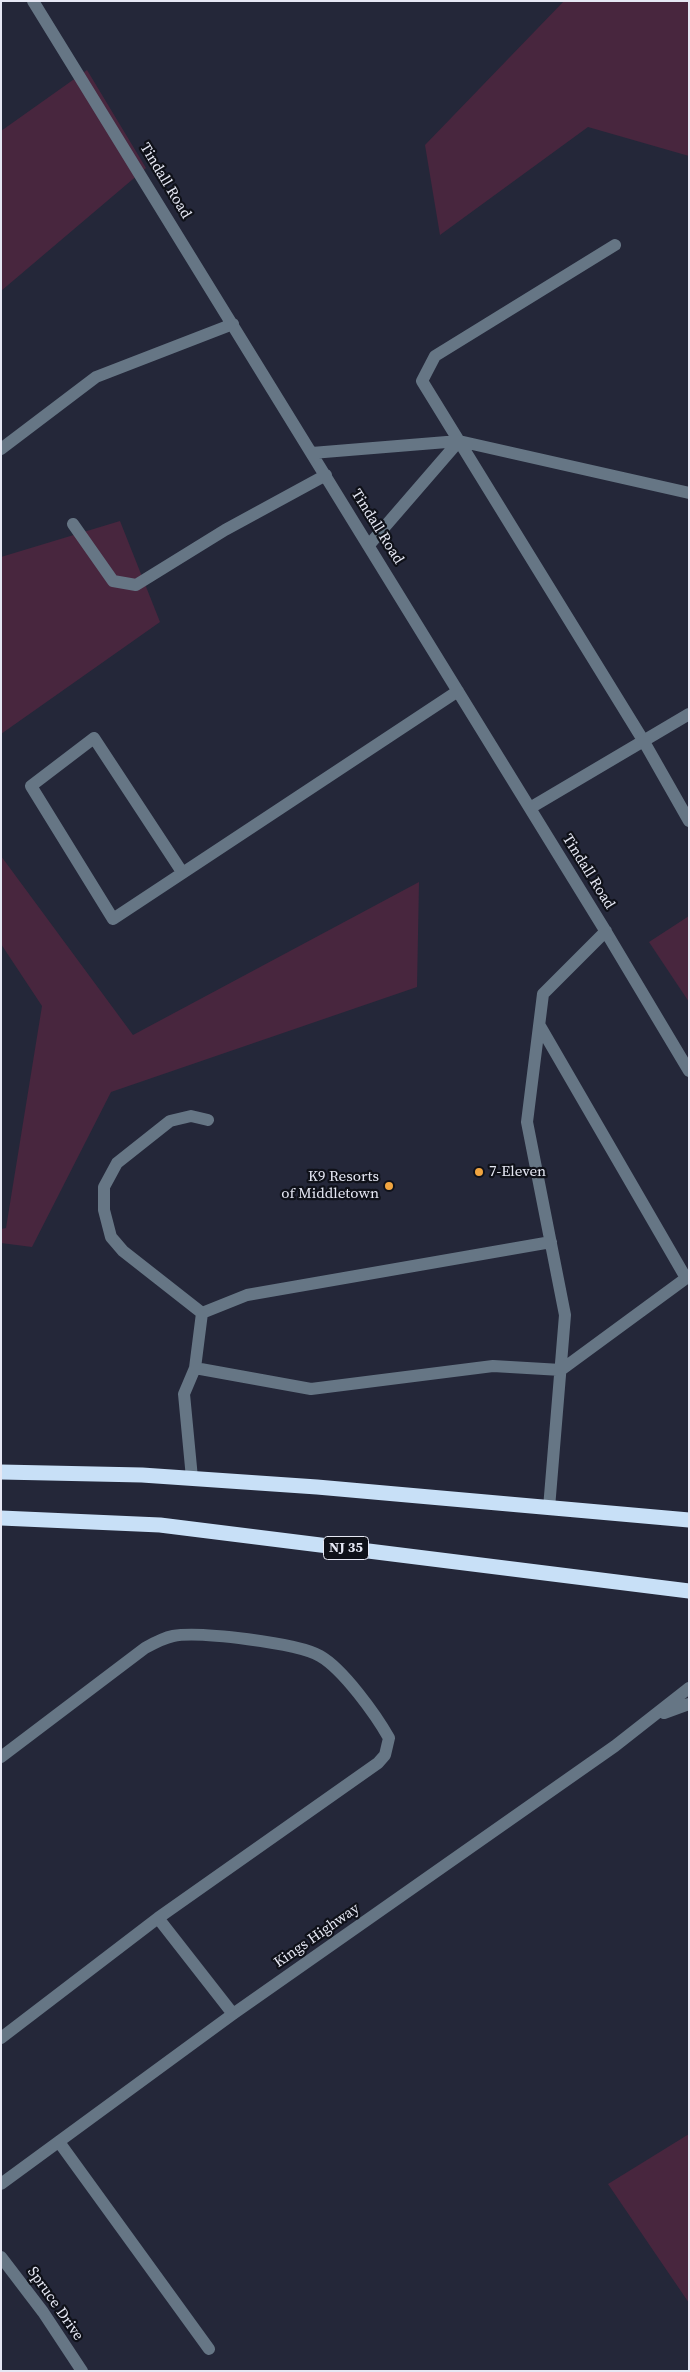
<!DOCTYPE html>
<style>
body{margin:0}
#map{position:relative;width:690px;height:2372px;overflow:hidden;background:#242739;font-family:"Source Serif 4",serif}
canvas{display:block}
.frame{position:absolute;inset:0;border:2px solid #e6e8f4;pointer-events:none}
</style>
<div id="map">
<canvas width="690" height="2372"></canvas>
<div class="frame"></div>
</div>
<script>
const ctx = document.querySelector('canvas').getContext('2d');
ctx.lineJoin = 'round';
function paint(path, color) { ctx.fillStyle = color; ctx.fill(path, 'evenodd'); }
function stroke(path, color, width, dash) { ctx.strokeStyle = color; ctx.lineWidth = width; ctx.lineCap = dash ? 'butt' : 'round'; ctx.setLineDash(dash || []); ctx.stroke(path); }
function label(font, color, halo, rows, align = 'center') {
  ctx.font = font + ' "Source Serif 4",serif'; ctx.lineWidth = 4.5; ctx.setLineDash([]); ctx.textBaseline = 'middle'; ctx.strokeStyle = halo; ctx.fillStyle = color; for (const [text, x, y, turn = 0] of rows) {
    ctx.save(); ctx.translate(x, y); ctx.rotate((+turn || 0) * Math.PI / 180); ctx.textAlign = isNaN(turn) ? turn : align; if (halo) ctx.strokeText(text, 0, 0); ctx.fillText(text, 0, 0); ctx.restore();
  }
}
paint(new Path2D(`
 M564,1H689V156L588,127L440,235L425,145Z
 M87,70L146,168L1,291V131Z
 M120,521L160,622L1,734V557Z
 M1,856L133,1035L419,882L417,987L111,1092L32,1247L1,1243V1229L6,1228L42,1006L1,944Z
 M689,916V1002L649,942Z
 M689,2134V2303L608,2184Z`), '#48263e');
stroke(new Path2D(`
 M33,1L603,927L689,1071
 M615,245L435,356L422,381L643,740L689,821
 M1,449L96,377L233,324
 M312,453L459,441L689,493
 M73,524L113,581L136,585L225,530L326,475
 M369,545L459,441
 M530,808L689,714
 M182,872L94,738L31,786L113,919L458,691
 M540,1026L686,1278
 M202,1313L123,1251L111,1237L104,1210V1187L117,1163L170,1121L191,1116L208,1120
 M195,1368L202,1313L247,1295L551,1242
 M192,1478L184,1394L195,1368L311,1389L493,1366L561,1370L689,1276
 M549,1508L565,1315L527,1122L543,994L606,931
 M664,1713L689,1704
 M1,1757L145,1648C154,1643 163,1638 173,1636C199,1631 298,1643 320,1656C343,1669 376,1715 389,1738L385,1755L378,1763L158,1918L1,2038
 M158,1918L233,2014
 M59,2142L209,2349
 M1,2184L233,2014L615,1746L689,1688
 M1,2257L43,2312L82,2371`), '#667685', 12);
stroke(new Path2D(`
 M1,1472L142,1475L317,1487L689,1520
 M1,1518L160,1525L689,1591`), '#c8e0f7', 15);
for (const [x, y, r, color] of [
 [479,1172,5,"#f1a540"],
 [389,1186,5,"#f1a540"]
]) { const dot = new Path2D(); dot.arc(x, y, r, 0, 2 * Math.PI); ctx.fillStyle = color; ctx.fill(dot); stroke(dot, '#0f1119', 2); }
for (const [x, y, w] of [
 [346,1548,45]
]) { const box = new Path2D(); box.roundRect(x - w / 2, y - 11.5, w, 23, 4); ctx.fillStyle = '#0f1119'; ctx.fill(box); stroke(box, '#e6e8f4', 1); }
label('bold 14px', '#e6e8f4', null, [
 ["NJ 35",346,1548]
]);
label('15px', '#e6e8f4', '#0f1119', [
 ["Tindall Road",165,181,59],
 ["Tindall Road",377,527,58],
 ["Tindall Road",588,872,58],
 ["Kings Highway",317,1936,-35],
 ["Spruce Drive",55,2304,55]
]);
label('15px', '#e6e8f4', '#0f1119', [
 ["7-Eleven",489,1172],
 ["K9 Resorts",379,1177,"right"],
 ["of Middletown",379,1194,"right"]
], 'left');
</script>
